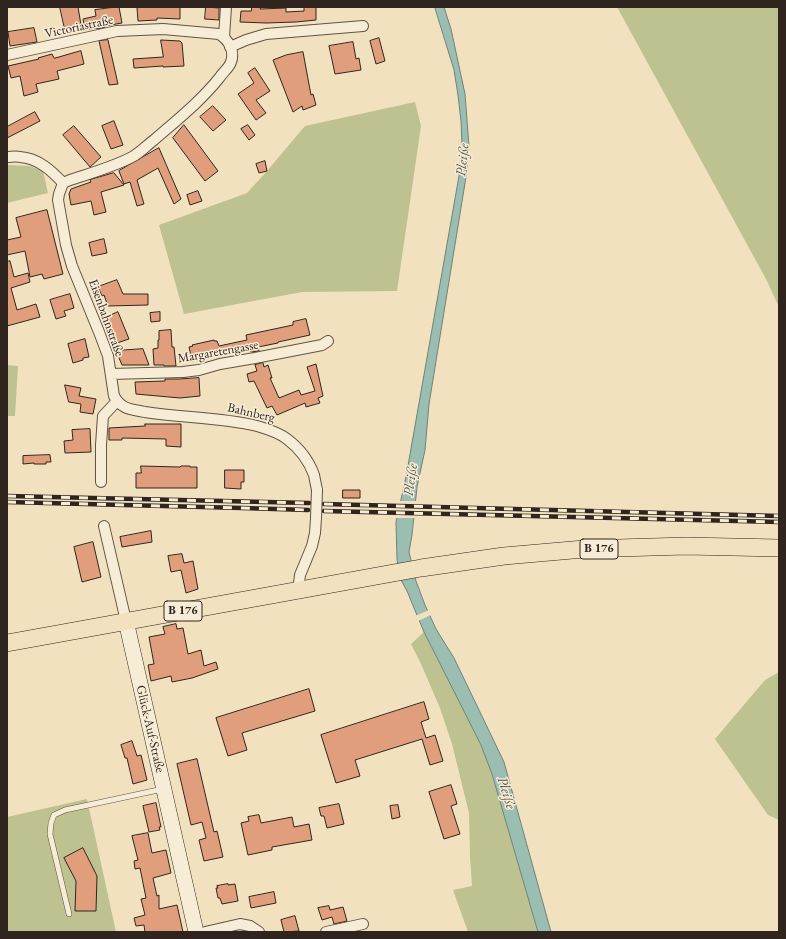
<!DOCTYPE html>
<meta charset="utf-8">
<style>
body{margin:0}
#map{position:relative;width:786px;height:939px;overflow:hidden;background:#f2e1bf;font-family:"EB Garamond",serif}
canvas{display:block}
.frame{position:absolute;inset:0;border:8px solid #30251e;pointer-events:none}
</style>
<div id="map">
<canvas width="786" height="939"></canvas>
<div class="frame"></div>
</div>
<script>
const ctx = document.querySelector('canvas').getContext('2d');
ctx.lineJoin = 'round';
function paint(path, color) { ctx.fillStyle = color; ctx.fill(path, 'evenodd'); }
function stroke(path, color, width, dash) { ctx.strokeStyle = color; ctx.lineWidth = width; ctx.lineCap = dash ? 'butt' : 'round'; ctx.setLineDash(dash || []); ctx.stroke(path); }
function label(font, color, halo, rows, align = 'center') {
  ctx.font = font + ' "EB Garamond",serif'; ctx.lineWidth = 3; ctx.setLineDash([]); ctx.textBaseline = 'middle'; ctx.strokeStyle = halo; ctx.fillStyle = color; for (const [text, x, y, turn = 0] of rows) {
    ctx.save(); ctx.translate(x, y); ctx.rotate((+turn || 0) * Math.PI / 180); ctx.textAlign = isNaN(turn) ? turn : align; if (halo) ctx.strokeText(text, 0, 0); ctx.fillText(text, 0, 0); ctx.restore();
  }
}
paint(new Path2D(`
 M617,7H779V307L766,279Z
 M415,102L421,126L397,291L302,292L184,314L159,225L247,193L267,171L305,126Z
 M7,165L30,166L43,171L48,193L7,203Z
 M7,365L18,366L15,416H7Z
 M424,632L481,745L492,774L538,932H468L453,890L472,886L470,856L469,813L452,744L440,708L421,664L411,644Z
 M779,672V820L768,815L715,739L765,680Z
 M87,799L116,932H7V817Z`), '#bdc290');
const water = new Path2D(`
 M435,7H444L451,29L465,94L469,146L466,177L429,404L425,450L417,487L412,535L409,552L416,581L425,605L436,629L454,658L504,762L551,932H538L492,774L481,745L424,632L407,591L401,580L397,560L396,522L406,477L459,176L462,145L461,121L458,95L454,70Z`);
paint(water, '#9bbeb2');
stroke(water, '#708177', 1);
paint(new Path2D(`
 M399,501H418L416,518H395Z
 M429,610L431,615L418,621L415,616Z`), '#f2e1bf');
const building = new Path2D(`
 M60,7H78L81,25L65,29Z
 M119,7L122,23L105,26V27L97,29L96,28L85,30L83,19L96,16L95,10Z
 M153,7H180V19L157,18V20L138,21L137,8Z
 M206,7L219,8V20L205,19Z
 M252,7H261L260,9L286,8V12L304,11V7H316V20L296,22L266,23L240,22L241,11H251Z
 M34,28L37,42L10,46L8,32Z
 M379,38L385,61L376,64L370,41Z
 M108,40L118,84L109,85L99,41Z
 M161,40L180,41L182,43L184,66L163,67V66L134,68L133,59L163,57Z
 M353,42L356,59L359,58L361,70L335,74L329,46Z
 M81,51L84,64L57,71L59,79L36,84L38,92L24,96L20,76L11,78L8,66L39,59L38,58L52,54L54,58Z
 M303,52L311,95L313,94L316,105L303,110L302,106L293,112L273,60L286,55Z
 M255,68L270,91L256,100L266,113L256,120L238,94L254,83L248,73Z
 M213,106L226,120L213,131L200,117Z
 M35,112L40,121L7,138V127Z
 M114,121L123,145L111,149L102,126Z
 M184,125L218,171L205,181L173,138Z
 M248,125L255,135L249,140L241,129Z
 M74,126L101,157L90,167L63,135Z
 M159,148L181,199L174,204L158,168L137,180L144,204L137,206L130,182L124,184L119,171Z
 M265,161L267,171L259,173L256,164Z
 M114,173L124,185L101,192L106,212L94,215L91,201L71,205L69,194L71,189L91,182L90,180Z
 M198,191L202,201L190,205L187,195Z
 M47,210L63,274L44,279L42,274L30,277L25,251L7,255V240L21,237L16,218Z
 M104,239L107,253L92,256L89,243Z
 M10,261L14,277L28,273L30,282L11,288L17,310L36,304L40,317L7,326V262Z
 M117,280L123,294H148V305L108,306L104,295L102,296L98,287Z
 M70,294L74,308L64,311L66,316L56,319L50,300Z
 M118,312L129,339L114,344L103,319Z
 M160,312V321L151,322L150,313Z
 M306,319L310,335L278,342V343L258,347L259,351L251,352L250,349H249L192,361L189,347L193,346L192,345L214,340V341H217L219,346L247,340L246,335L293,325V322Z
 M171,330L172,347H174L176,366H164V365H154L153,349L158,348V340H159V331Z
 M85,339L89,357L83,358V360L73,363L68,344Z
 M143,349L149,365H122L116,351Z
 M263,363L264,367L268,365L272,378H270L279,398L299,390L301,395L315,391L307,367L316,364L323,396L318,398L320,403L306,407L305,403L277,415L272,406L267,408L254,381L249,382L247,374L257,371L255,365Z
 M199,378L200,396L180,398L136,394L135,382L165,381V379H179Z
 M65,385L81,388L79,396L96,399L93,414L80,412L81,404L69,402Z
 M145,424H181V447L166,446V439L122,438V440H109V428L145,426Z
 M90,429L91,452L65,453L64,441L73,440L72,430Z
 M50,455L51,462H46V464H34V463L23,464V456Z
 M141,466L180,467L181,466H190V467H197V488H136V473H141Z
 M225,470H244V482H241V489L225,488Z
 M343,490H360V498H343Z
 M151,531L152,542L122,547L120,537Z
 M93,542L101,577L82,582L74,547Z
 M182,554L184,563L193,561L198,589L186,593L181,570L171,572L168,556Z
 M176,624L177,629L183,628L188,654L201,650L204,666L216,662L218,669L192,678L172,682L171,676L151,681L148,665L154,664L149,637L165,634L163,627Z
 M309,689L315,711L242,733L247,750L228,756L216,718Z
 M424,702L429,719L421,722L426,738L435,735L443,761L430,765L422,739L355,760L360,776L336,783L321,735Z
 M132,741L137,756L141,755L147,780L133,784L127,758H125L121,745Z
 M197,759L214,832L217,831L223,857L204,861L199,840L206,838L202,822L191,825L177,764Z
 M451,785L457,804L451,806L460,834L444,839L429,792Z
 M156,803L161,827H159L160,830L149,832L143,806Z
 M339,804L344,824L327,828L324,816H321L319,808Z
 M398,805L400,817L392,819L390,806Z
 M259,815L261,823L292,817L294,827L309,824L312,840L272,847V850L248,855L241,823L249,821L248,817Z
 M148,833L152,853L166,850L171,873L153,878L157,896L159,895V909L177,905L183,932H145L144,925L136,926L134,918L145,915L141,899L146,898L140,868L135,869L134,861L138,860L132,836Z
 M83,848L97,876L96,911H75L76,881L64,858Z
 M228,884V885L235,884L238,901L222,904L220,898H218L216,888H218L217,886Z
 M274,892L276,903L251,908L249,897Z
 M329,906L330,910L343,907L347,921L334,924L332,917L322,920L318,908Z
 M295,916L299,931L284,932L281,920Z`);
paint(building, '#e09e7d');
stroke(building, '#30251e', 1);
const lane = new Path2D(`
 M69,914L50,834L51,823L54,815L65,810L163,789`);
const street = new Path2D(`
 M224,37L226,7
 M230,47L246,40L266,34L363,26
 M7,55L117,31L163,29L219,34C229,40 235,51 231,62C229,68 223,72 220,77C201,101 177,120 154,140C147,145 140,153 132,157C113,167 91,173 70,180L63,183
 M7,157C11,157 16,156 20,157C38,158 52,171 63,183
 M63,183L59,194L58,200L66,245L72,266L99,332L108,356L114,396C122,410 131,409 145,412C182,418 220,417 257,426C267,429 278,432 287,439C299,448 309,461 314,475C315,480 316,485 317,490
 M111,374L183,372L199,370L220,364L255,358L322,345L328,341
 M101,482V445L103,416L117,401
 M104,526L126,621
 M298,591L300,575L312,546L315,533L316,518
 M205,932L240,924L250,926L259,932
 M326,932L363,924`);
const secondary = new Path2D(`
 M126,621L196,932`);
const primary = new Path2D(`
 M7,643L421,568L504,556L584,549L686,546L779,548`);
stroke(lane, '#605446', 6);
stroke(street, '#605446', 12);
stroke(secondary, '#30251e', 16);
stroke(primary, '#30251e', 18);
stroke(lane, '#f7ecd5', 5);
stroke(street, '#f7ecd5', 10);
stroke(secondary, '#f7ecd5', 15);
stroke(primary, '#f2e1bf', 17);
const rail = new Path2D(`
 M7,496L309,503
 M7,502L242,508L308,510
 M324,504L779,516
 M324,511L779,522`);
stroke(rail, '#30251e', 4.5);
stroke(rail, '#f7ecd5', 3, [9]);
const streetBridge = new Path2D(`
 M316,518L317,490`);
stroke(streetBridge, '#605446', 12, []);
stroke(streetBridge, '#f7ecd5', 10);
for (const [x, y, w] of [
 [599,549,38],
 [183,611,38]
]) { const box = new Path2D(); box.roundRect(x - w / 2, y - 10, w, 20, 3); ctx.fillStyle = '#f7ecd5'; ctx.fill(box); stroke(box, '#30251e', 1); }
label('bold 12px', '#30251e', null, [
 ["B 176",599,549],
 ["B 176",183,611]
]);
label('13px', '#30251e', '#f7ecd5', [
 ["Victoriastraße",79,27,-12],
 ["Eisenbahnstraße",106,318,70],
 ["Margaretengasse",218,352,-10],
 ["Bahnberg",251,413,13],
 ["Glück-Auf-Straße",150,729,77]
]);
label('italic 14px', '#50534a', '#f7ecd5', [
 ["Pleiße",463,160,-84],
 ["Pleiße",411,480,-82],
 ["Pleiße",506,793,73]
]);
</script>
